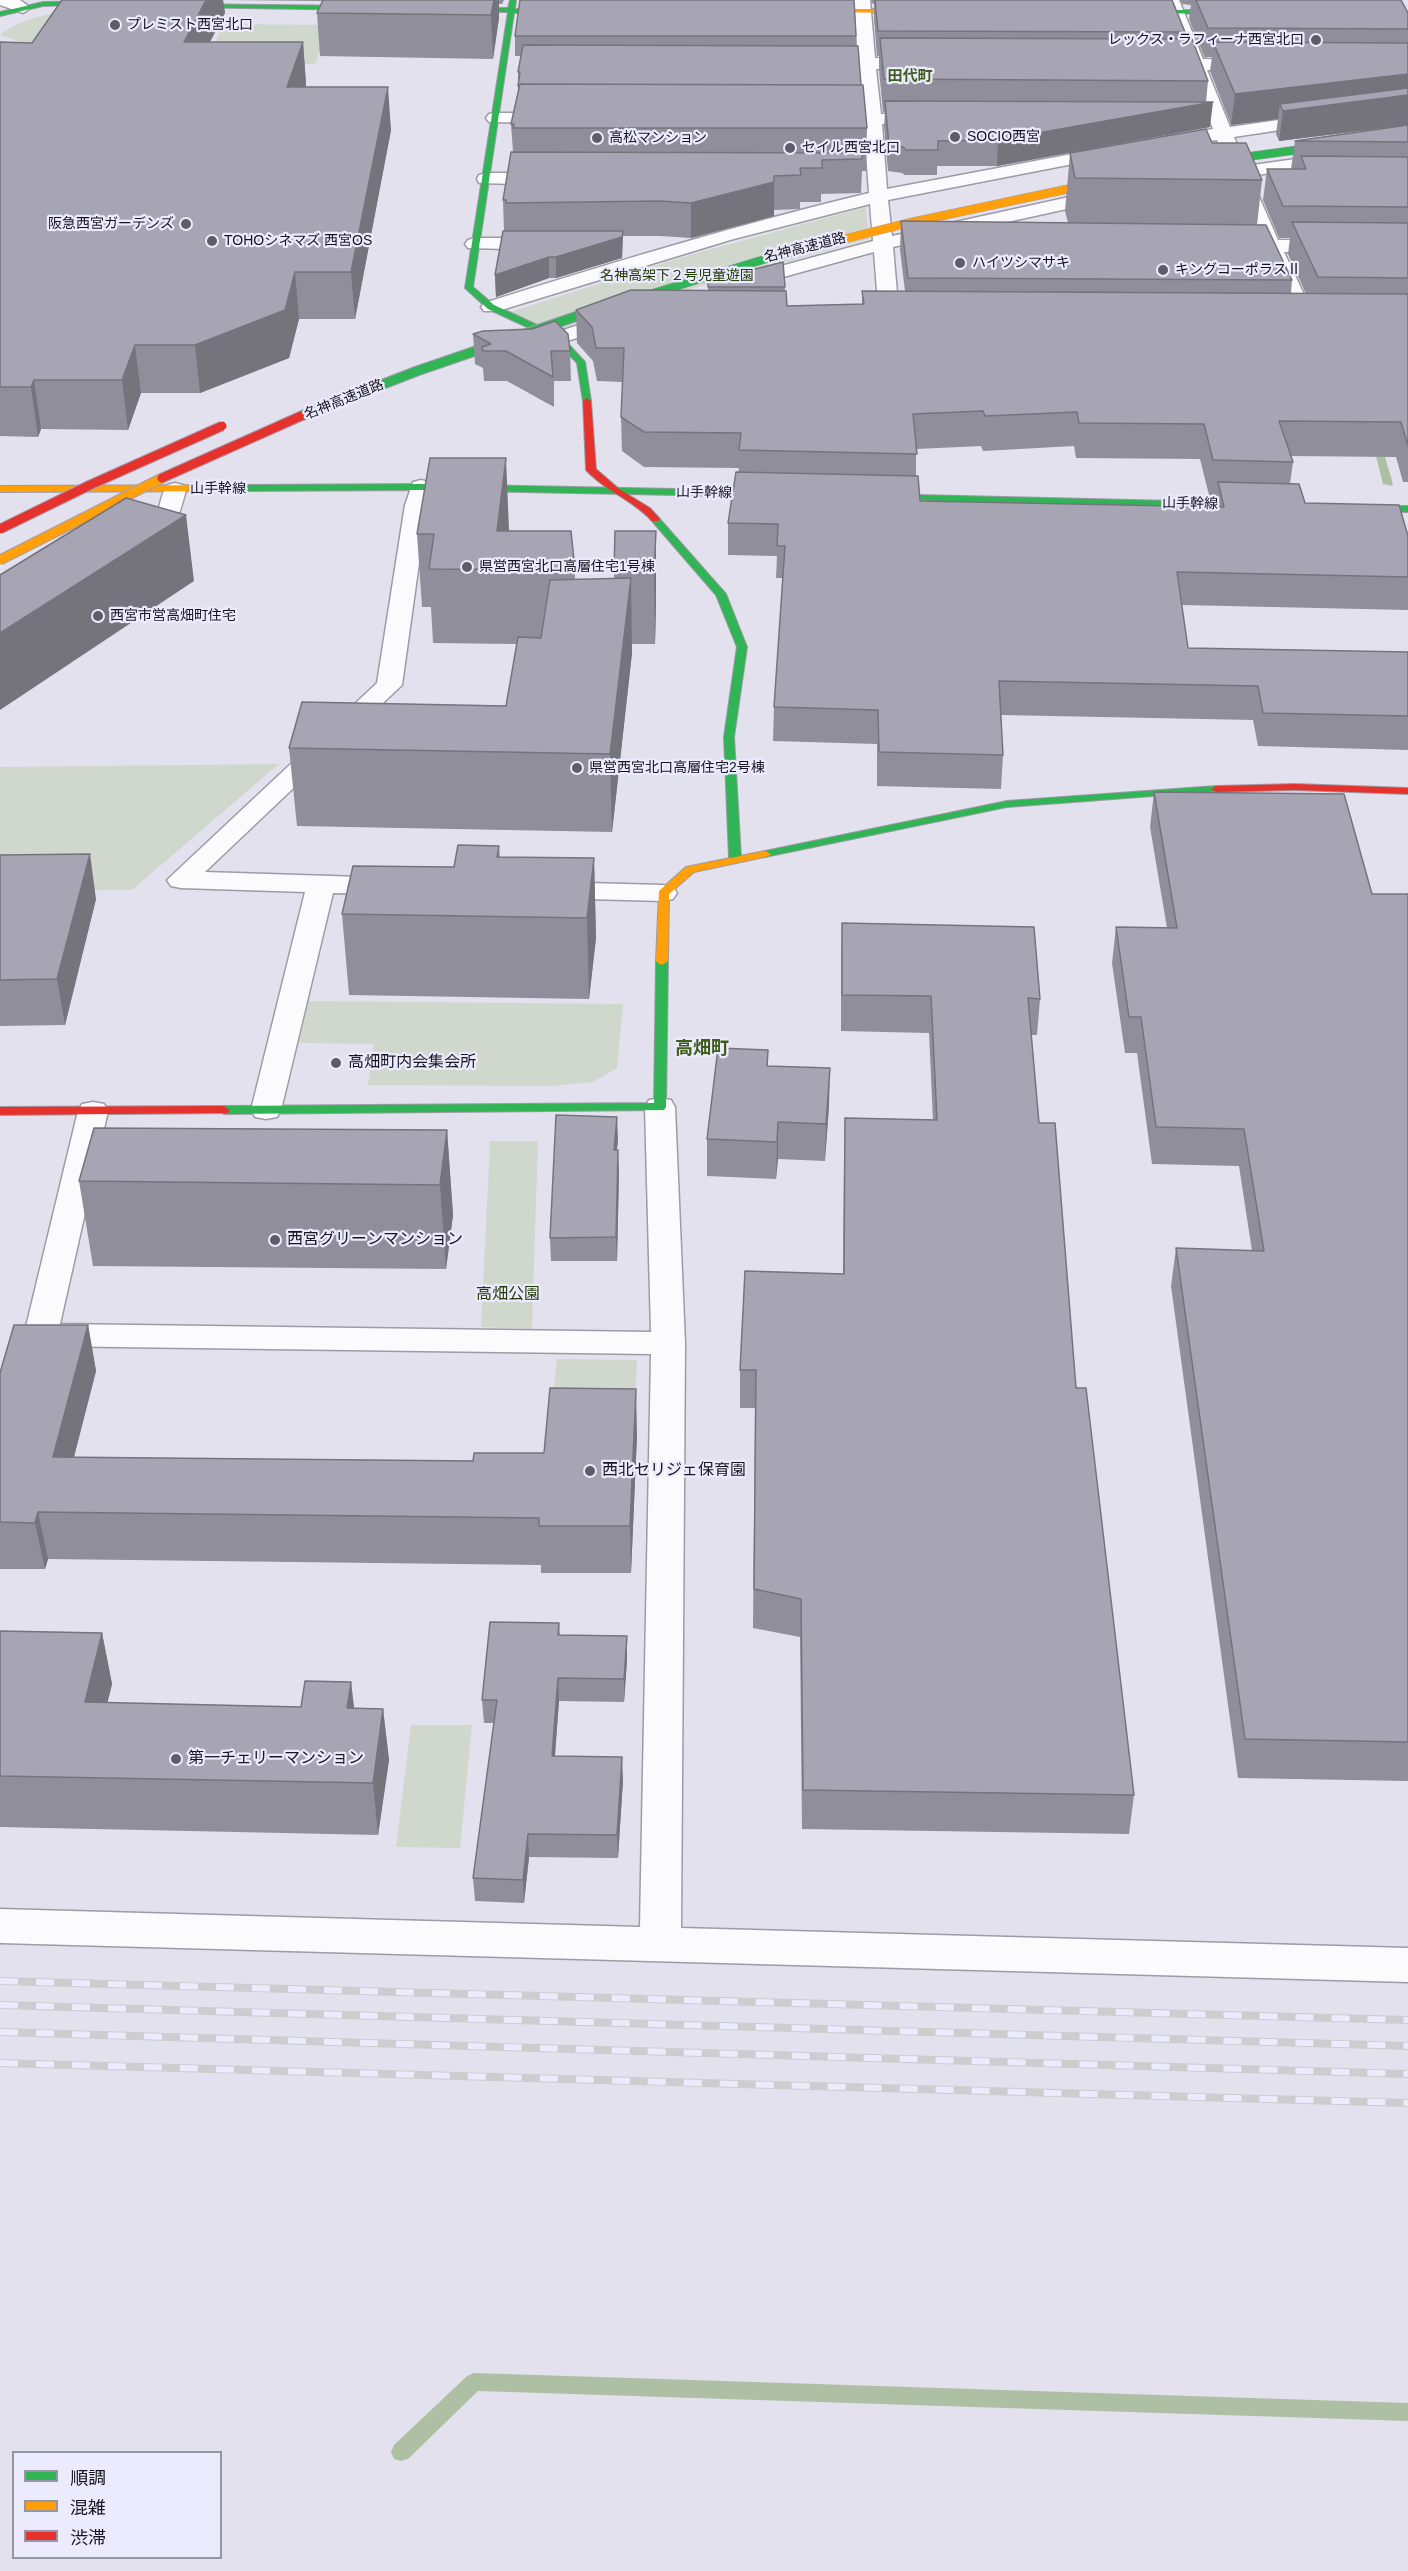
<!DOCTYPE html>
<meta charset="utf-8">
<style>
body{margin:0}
#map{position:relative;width:1408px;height:2571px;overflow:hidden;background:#e3e1ee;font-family:Arial,"Noto Sans JP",sans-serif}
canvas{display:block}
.legend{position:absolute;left:12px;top:2451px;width:210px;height:108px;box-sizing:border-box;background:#eceafd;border:2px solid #9795a4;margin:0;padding:8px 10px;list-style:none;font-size:18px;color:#17161e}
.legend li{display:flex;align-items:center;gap:12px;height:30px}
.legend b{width:30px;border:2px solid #9795a4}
</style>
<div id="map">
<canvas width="1408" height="2571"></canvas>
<ul class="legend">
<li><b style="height:8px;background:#30b455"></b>順調</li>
<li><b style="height:8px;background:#ff9f0a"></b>混雑</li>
<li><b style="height:8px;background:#e5322d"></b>渋滞</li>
</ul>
</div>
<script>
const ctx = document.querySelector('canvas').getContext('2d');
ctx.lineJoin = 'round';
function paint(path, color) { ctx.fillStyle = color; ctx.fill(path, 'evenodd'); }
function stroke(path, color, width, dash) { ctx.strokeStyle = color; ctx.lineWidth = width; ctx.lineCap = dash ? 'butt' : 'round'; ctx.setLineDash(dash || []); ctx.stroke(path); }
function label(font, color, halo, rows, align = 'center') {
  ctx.font = font + ' Arial,"Noto Sans JP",sans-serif'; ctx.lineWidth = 4.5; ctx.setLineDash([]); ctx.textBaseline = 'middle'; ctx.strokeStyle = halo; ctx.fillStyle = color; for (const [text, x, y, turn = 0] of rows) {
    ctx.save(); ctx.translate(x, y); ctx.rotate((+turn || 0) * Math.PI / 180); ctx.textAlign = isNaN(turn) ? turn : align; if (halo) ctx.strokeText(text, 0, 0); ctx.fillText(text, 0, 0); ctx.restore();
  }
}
paint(new Path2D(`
 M85,10L56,54L0,35C24,16 55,13 85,10Z
 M225,24L329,25L315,64L204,62Z
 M866,207L869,239L721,280L554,331L510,312L686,256Z
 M279,764L132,890L0,891V767Z
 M308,1001L623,1004L617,1068L593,1082L553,1086L368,1085L374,1044L299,1043Z
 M490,1141H538L532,1329L481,1327Z
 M557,1359L637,1360L634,1414L551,1413Z
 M411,1725H472L460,1848L396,1847Z`), '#d0d8ce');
paint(new Path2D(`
 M1177,0H1183L1185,4L1180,5Z
 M1191,23L1194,25L1208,60L1203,59L1188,25Z
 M1376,437L1380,440L1393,484L1391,486L1383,484L1372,440Z
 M474,2373L1408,2403V2421L478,2391L408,2459L401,2461L394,2459L391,2452L394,2445L467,2376Z`), '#aec0a3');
const street = new Path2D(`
 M0,0H20L31,8L23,13L0,5Z
 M854,0H870L875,58L923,59L929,60L932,64L929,68L923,69H876L881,114H931L937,115L940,119L937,123L931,124H882L887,189L1114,146L1120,147L1123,151L1120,155L1114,156L888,200L892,236L1110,188L1117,190L1119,194L1117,198L893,247L899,316L896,320H882L879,316L874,252L740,289L733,287L730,283L733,279L873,241L870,204L730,240L498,311H484L481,307L484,303C611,263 739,224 869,193L864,124H820L814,123L811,119L814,115L820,114H863L859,69L816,68L810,67L807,63L810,59L816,58H858Z
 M1163,0H1179L1203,59L1256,60L1262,61L1265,65L1262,69L1256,70H1207L1230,127L1313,115L1408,105V115L1313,125L1234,137L1246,166L1408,143V153L1250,176L1278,240L1408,241V253L1284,252L1315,318L1312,322H1298L1295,318L1264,252L1225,250L1222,246L1225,242L1259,240L1232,179L1214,182L1207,180L1205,176L1207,172L1228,168L1217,140L1165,147L1159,146L1156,142L1159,138L1213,129L1190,69L1152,68L1149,64L1152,60L1186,59Z
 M495,113H559L565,114L568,118L565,122L559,123L489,122L486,118L489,114Z
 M486,173H550L557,175L559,179L557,183L550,185L479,183L477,179L479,175Z
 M475,238H546L553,240L556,244L553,248L546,250L468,248L465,244L468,240Z
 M619,312L626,314L629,318L626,322L558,344L551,342L548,338L551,334Z
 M421,480L429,482L432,487L427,505L402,685L205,872L393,878L403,880L407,886L403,892L393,894L333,893L281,1110L277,1117L266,1119L255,1117L251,1110L305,892L181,888L171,886L167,880L377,683L405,505L413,482Z
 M175,483L183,485L186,490C183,501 180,513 175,523C168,538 147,553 132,549L128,544C135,535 146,530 153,521C160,511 160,496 167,485Z
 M550,882L663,885L673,887L677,893L673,899L663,901L550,898L540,896L536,890L540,884Z
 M660,1098L671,1100L675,1107L685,1343L681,1928L1408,1948V1982L0,1943V1909L640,1927L651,1354L41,1346L29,1343L24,1335L78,1111L82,1104L93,1102L104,1104L108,1111L60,1324L651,1332L645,1107L649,1100Z`);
const fast = new Path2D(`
 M510,0H516L515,9H563L566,11L563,13H514L473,287L494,305L561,336L585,362L591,401L587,404L583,401L577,363L555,340L488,309L465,288L508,12H456L453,10L456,8H508Z
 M104,1L106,4L43,6L0,16V12L43,2Z
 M178,4L365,6L368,8L365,10L180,7Z
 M1131,10H1235L1238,12L1235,14L1129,13Z
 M421,484L778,491L783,494L778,497L421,490L241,491L236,488L241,485Z
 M875,494L1261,503L1266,506L1261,509L872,499V495Z
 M1352,506H1408V512L1355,511L1350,508Z
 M655,516L658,517L726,594L747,647L734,737L741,858L735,861L729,858L724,737L737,647L716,595L652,521L650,519Z
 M1216,786L1220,787V791L1007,807L765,857L759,854L765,851L1007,801Z
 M662,957L668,961L666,1107L664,1110L224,1114L218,1110L224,1106L654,1103L656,961Z`);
const slow = new Path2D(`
 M810,9H920L923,11L920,13L808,12Z
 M0,486L241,485L246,488L241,491L0,492Z
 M765,851L771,854L769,856L694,872L669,894L668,961L662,965L658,963L656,961L659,891L686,867Z`);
const jam = new Path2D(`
 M587,398L591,401L596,469L619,489L650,508L660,519L658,521H652C633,500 605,491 586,470L583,401Z
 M1295,784L1408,788V794L1295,790L1216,792L1211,789L1216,786Z
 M224,1106L230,1110L228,1113L0,1115V1107Z`);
stroke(street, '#9d9ba5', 3);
stroke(fast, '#9d9ba5', 2);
stroke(slow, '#9d9ba5', 2);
stroke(jam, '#9d9ba5', 2);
paint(street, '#fbfafc');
paint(fast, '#30b455');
paint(slow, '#ff9f0a');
paint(jam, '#e5322d');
const rail = new Path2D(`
 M0,1981L1408,2020
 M0,2005L1408,2046
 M0,2032L1408,2074
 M0,2063L1408,2103`);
stroke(rail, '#cdcdd0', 8);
stroke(rail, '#eceafd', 6, [18]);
const fastBridgeFar1 = new Path2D(`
 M1208,162L1408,135
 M585,314L772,257`);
const fastBridge = new Path2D(`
 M301,416L417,371L589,312`);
const slowBridgeFar1 = new Path2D(`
 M772,257L908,223L1110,180`);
const slowBridge = new Path2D(`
 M0,560L162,478`);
const jamBridge = new Path2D(`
 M162,478L301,416
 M0,529L90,485L222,426`);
stroke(fastBridgeFar1, '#a49fb5', 9, []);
stroke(fastBridge, '#a49fb5', 11, []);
stroke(slowBridgeFar1, '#a49fb5', 9, []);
stroke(slowBridge, '#a49fb5', 11, []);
stroke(jamBridge, '#a49fb5', 11, []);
stroke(fastBridgeFar1, '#30b455', 8);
stroke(fastBridge, '#30b455', 9);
stroke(slowBridgeFar1, '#ff9f0a', 8);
stroke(slowBridge, '#ff9f0a', 9);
stroke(jamBridge, '#e5322d', 9);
paint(new Path2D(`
 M62,0H504L502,4H499V18L493,59L320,56L317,13L322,1L223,0L225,13L210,42H303L306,84V87L391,130L355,319H299L289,358L200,393H141L128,430L41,429L38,437L0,436V42L32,43Z
 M871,0H1172L1185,32L1184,39L1208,81L1206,102L1210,127L997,166H937V175H905L902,173L888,171L884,126L885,112H883L879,70V56H877L874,19V4H873Z
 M1180,0H1401L1408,13V125L1279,141L1276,134L1278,119L1231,125L1210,71L1212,57H1205L1189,19L1191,5L1183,4Z
 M515,36H856V46L867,128L866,171H862L861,193L821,194V202H800V209L774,210V216L691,238L660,236H623L622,258L556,278H549L496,297L495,275L504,231L503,200L513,152L511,124L518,92V72L521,56H515Z
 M1408,125V482H1403L1396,457L1291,456L1293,462L1290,484L1305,503L1408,536V610L1182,605L1188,648L1408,652V750L1258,746L1253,720L1001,715L1003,755L1001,789L877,786V744L773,741L774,707L783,578H776L777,556L728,555V523L739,468L644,467L622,451L621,417L623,382L597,381L593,361L577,343L576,310L708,290V281L783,262L785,291L787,306L862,304V291H905L900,250L901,221L1068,223L1065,211L1070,153L1212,143L1262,180L1257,225L1292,280L1291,293L1306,294L1288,254L1290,238H1279L1263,200L1267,169H1291L1295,141ZM981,446L983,451L1074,446L1076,458L1200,459L1209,495L1216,496L1215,507L920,501L916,476V449Z
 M473,334L570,351L571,381H554V407L507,381H484L483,368L475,364Z
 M509,531L575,570V580L614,579V570L656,531V605L655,644H632V653L612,832L297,826L289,748L506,706L517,644L433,643L431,607H422L417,534Z
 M1154,792L1372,894H1408V1781L1238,1778L1171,1286L1176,1248L1252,1251L1239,1166L1152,1164L1137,1053H1125L1112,963L1116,927L1167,928L1150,827Z
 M499,846L500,857L594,858L596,938L589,999L349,995L342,914L454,867Z
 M0,855L96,899L65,1025L0,1026Z
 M842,923L1040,999L1037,1035H1031L1039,1123L1134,1795L1129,1834L802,1829L800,1637L753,1628L755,1408H740V1370L843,1274L844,1155L845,1118L933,1120L929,1033L841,1031V958Z
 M768,1050V1066L829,1105L825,1161L778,1159L776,1179L707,1176V1139Z
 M447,1130L453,1215L446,1269L93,1266L79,1181Z
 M618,1139L617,1150L619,1173L617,1261H551L550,1238Z
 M88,1325L96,1371L74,1457L473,1461L544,1453L637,1435L631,1573H541V1565L48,1559L45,1569H0V1373Z
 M559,1623L560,1635L627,1636V1660L624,1702L559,1701L555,1756L623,1780L618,1858L529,1857L524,1903L475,1901L473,1878L494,1723H484L482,1700Z
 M0,1631L102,1633L112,1684L107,1703L301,1707L351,1682L354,1708L383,1709L389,1760L378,1835L0,1827Z`), '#908e9a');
paint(new Path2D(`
 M206,0H223L225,13L188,84L184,42Z
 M494,0H499V18L493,59L491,15Z
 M303,42L306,84L291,130L287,87Z
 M1408,74V125L1279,141L1283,111L1280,104L1278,119L1231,125L1235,94Z
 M388,87L391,130L355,319L351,272Z
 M1213,102L1210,127L997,166L998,140Z
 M774,182V216L691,238V203Z
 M623,231L622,258L556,278V257Z
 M549,257V278L496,297L495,275Z
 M295,272L299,319L289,358L200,393L195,345Z
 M135,345L141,393L128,430L122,380Z
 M34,380L41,429L38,437L31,387Z
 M506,458L509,530L504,569L497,531Z
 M186,515L194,581L0,710V633Z
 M656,531V605L655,644L654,570Z
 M631,578L632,653L612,832L610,754Z
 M90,854L96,899L65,1025L57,979Z
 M594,858L596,938L589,999L587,918Z
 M830,1068L829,1105L825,1161L826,1124Z
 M617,1117L618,1139L614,1173V1150Z
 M778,1122V1159L776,1179L777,1142Z
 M447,1130L453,1215L446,1269L440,1185Z
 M618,1150L619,1173L617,1261L616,1237Z
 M88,1325L96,1371L62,1503L53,1457Z
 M636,1389L637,1435L631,1573L630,1526Z
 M38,1512L48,1559L45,1569L35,1523Z
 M102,1633L112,1684L95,1754L85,1702Z
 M627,1636V1660L624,1702V1679Z
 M558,1678L559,1701L553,1780L552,1756Z
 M351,1682L357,1734L347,1708Z
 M383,1709L389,1760L378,1835L373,1783Z
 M622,1757L623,1780L618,1858L617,1835Z
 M528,1834L529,1857L524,1903L523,1880Z`), '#75747d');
const building = new Path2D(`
 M62,0H206L184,42H303L287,87H388L351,272H295L285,310L195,345H135L122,380H34L31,387H0V42L32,43Z
 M323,0H494L491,15L317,13Z
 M520,0H854L856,36H515Z
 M875,0H1172L1185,32L878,31Z
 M1196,0H1401L1408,13V29L1208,28Z
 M880,38L1192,39L1208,81L884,79Z
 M1213,42L1408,43V74L1235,94Z
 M523,45L858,46L861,85L520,84L519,86H518L520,72H518Z
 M520,84L863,85L867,128H513L514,124H511Z
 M1408,88V95L1283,111L1280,104Z
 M885,101L1213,102L998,140L938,141V150H906L903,147L889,145Z
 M1408,125V142L1295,141Z
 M1206,129L1212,143H1246L1262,180L1075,178L1070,153Z
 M511,152L862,153V159L822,160V168H800L801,175L774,176V182L691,203L660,201L506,203V200H503Z
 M1301,156L1408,157V207L1283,206L1267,169H1306Z
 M901,221L1266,225L1292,280L908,278Z
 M1292,222L1408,223V278L1318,277Z
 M503,231H623L622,237L556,257H549L495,275Z
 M783,262L785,287H708V281Z
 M631,290L786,291L787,306L864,304L862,291L1408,294V446L1401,422L1279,421L1293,462L1213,460L1204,424L1079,423L1077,412L985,416L983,411L913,414L917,454L739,450L741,433L644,432L621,417L624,348H596L592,327L576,310Z
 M555,321L568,334L570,351H551L553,377L506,351H483L482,347L491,344L473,334L483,331L532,329Z
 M430,458H506L497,531H571L575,570L429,569L434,534H417Z
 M736,472L918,476L920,501L1224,507L1218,482L1299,484L1305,503L1399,505L1408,536V577L1177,572L1188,648L1408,652V716L1263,713L1258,686L999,681L1003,755L879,752L878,710L774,707L785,546H777L778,524L728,523Z
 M126,498L186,515L0,633V575Z
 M615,531H656L654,570H614Z
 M631,578L610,754L289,748L302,702L506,706L518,637L541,638L550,580Z
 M1154,792L1344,794L1372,894H1408V1742L1245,1739L1176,1248L1264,1251L1244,1129L1156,1127L1141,1017H1129L1116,927L1177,928Z
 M458,845L499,846L497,857L594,858L587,918L342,914L353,866L454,867Z
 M90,854L57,979L0,980V855Z
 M842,923L1034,927L1040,999L1028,998L1039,1123H1055L1076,1388H1086L1134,1795L803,1790L801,1599L754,1589L756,1370H740L745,1271L844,1274L845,1118L937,1120L931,996L842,995Z
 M718,1048L768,1050L767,1066L830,1068L826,1124L778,1122L777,1142L707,1139Z
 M556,1115L617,1117L614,1150H618L616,1237L550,1238Z
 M94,1128L447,1130L440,1185L79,1181Z
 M14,1325H88L53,1457L473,1461L474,1453H544L550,1388L636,1389L630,1526H539V1518L38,1512L35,1523L0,1522V1373Z
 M490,1622L559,1623L558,1635L627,1636L624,1679L558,1678L552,1756L622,1757L617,1835L528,1834L523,1880L473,1878L497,1700H482Z
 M0,1631L102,1633L85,1702L301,1707L305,1681L351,1682L347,1708L383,1709L373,1783L0,1776Z`);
paint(building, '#a7a5b3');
stroke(building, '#75747d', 1.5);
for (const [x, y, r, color] of [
 [115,25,6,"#5e5d67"],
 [1316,40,6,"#5e5d67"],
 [955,137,6,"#5e5d67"],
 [597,138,6,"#5e5d67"],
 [790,148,6,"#5e5d67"],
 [186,224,6,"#5e5d67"],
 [212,241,6,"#5e5d67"],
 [960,263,6,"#5e5d67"],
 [1163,270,6,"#5e5d67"],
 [467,567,6,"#5e5d67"],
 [98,616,6,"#5e5d67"],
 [577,768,6,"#5e5d67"],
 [336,1063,6,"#5e5d67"],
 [275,1240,6,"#5e5d67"],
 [590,1471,6,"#5e5d67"],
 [176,1759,6,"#5e5d67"]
]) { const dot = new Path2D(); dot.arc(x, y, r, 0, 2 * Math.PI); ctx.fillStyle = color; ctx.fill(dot); stroke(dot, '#eceafd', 2); }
label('14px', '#17161e', '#eceafd', [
 ["プレミスト西宮北口",127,25],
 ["レックス・ラフィーナ西宮北口",1304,40,"right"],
 ["SOCIO西宮",967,137],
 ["高松マンション",609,138],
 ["セイル西宮北口",802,148],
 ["阪急西宮ガーデンズ",174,224,"right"],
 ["TOHOシネマズ 西宮OS",224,241],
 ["ハイツシマサキ",972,263],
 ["キングコーポラスⅡ",1175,270],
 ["県営西宮北口高層住宅1号棟",479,567],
 ["西宮市営高畑町住宅",110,616],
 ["県営西宮北口高層住宅2号棟",589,768]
], 'left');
label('14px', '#17161e', '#eceafd', [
 ["名神高速道路",805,248,-14],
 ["名神高速道路",344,400,-22],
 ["山手幹線",218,489],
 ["山手幹線",704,493,1],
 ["山手幹線",1190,504,1]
]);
label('14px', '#233b06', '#eceafd', [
 ["名神高架下２号児童遊園",677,276]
]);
label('bold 15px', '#3f5e1d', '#eceafd', [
 ["田代町",910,77]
]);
label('16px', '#17161e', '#eceafd', [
 ["高畑町内会集会所",348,1063],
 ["西宮グリーンマンション",287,1240],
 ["西北セリジェ保育園",602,1471],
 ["第一チェリーマンション",188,1759]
], 'left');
label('16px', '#233b06', '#eceafd', [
 ["高畑公園",508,1295]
]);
label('bold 18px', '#3f5e1d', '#eceafd', [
 ["高畑町",702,1049]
]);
</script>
